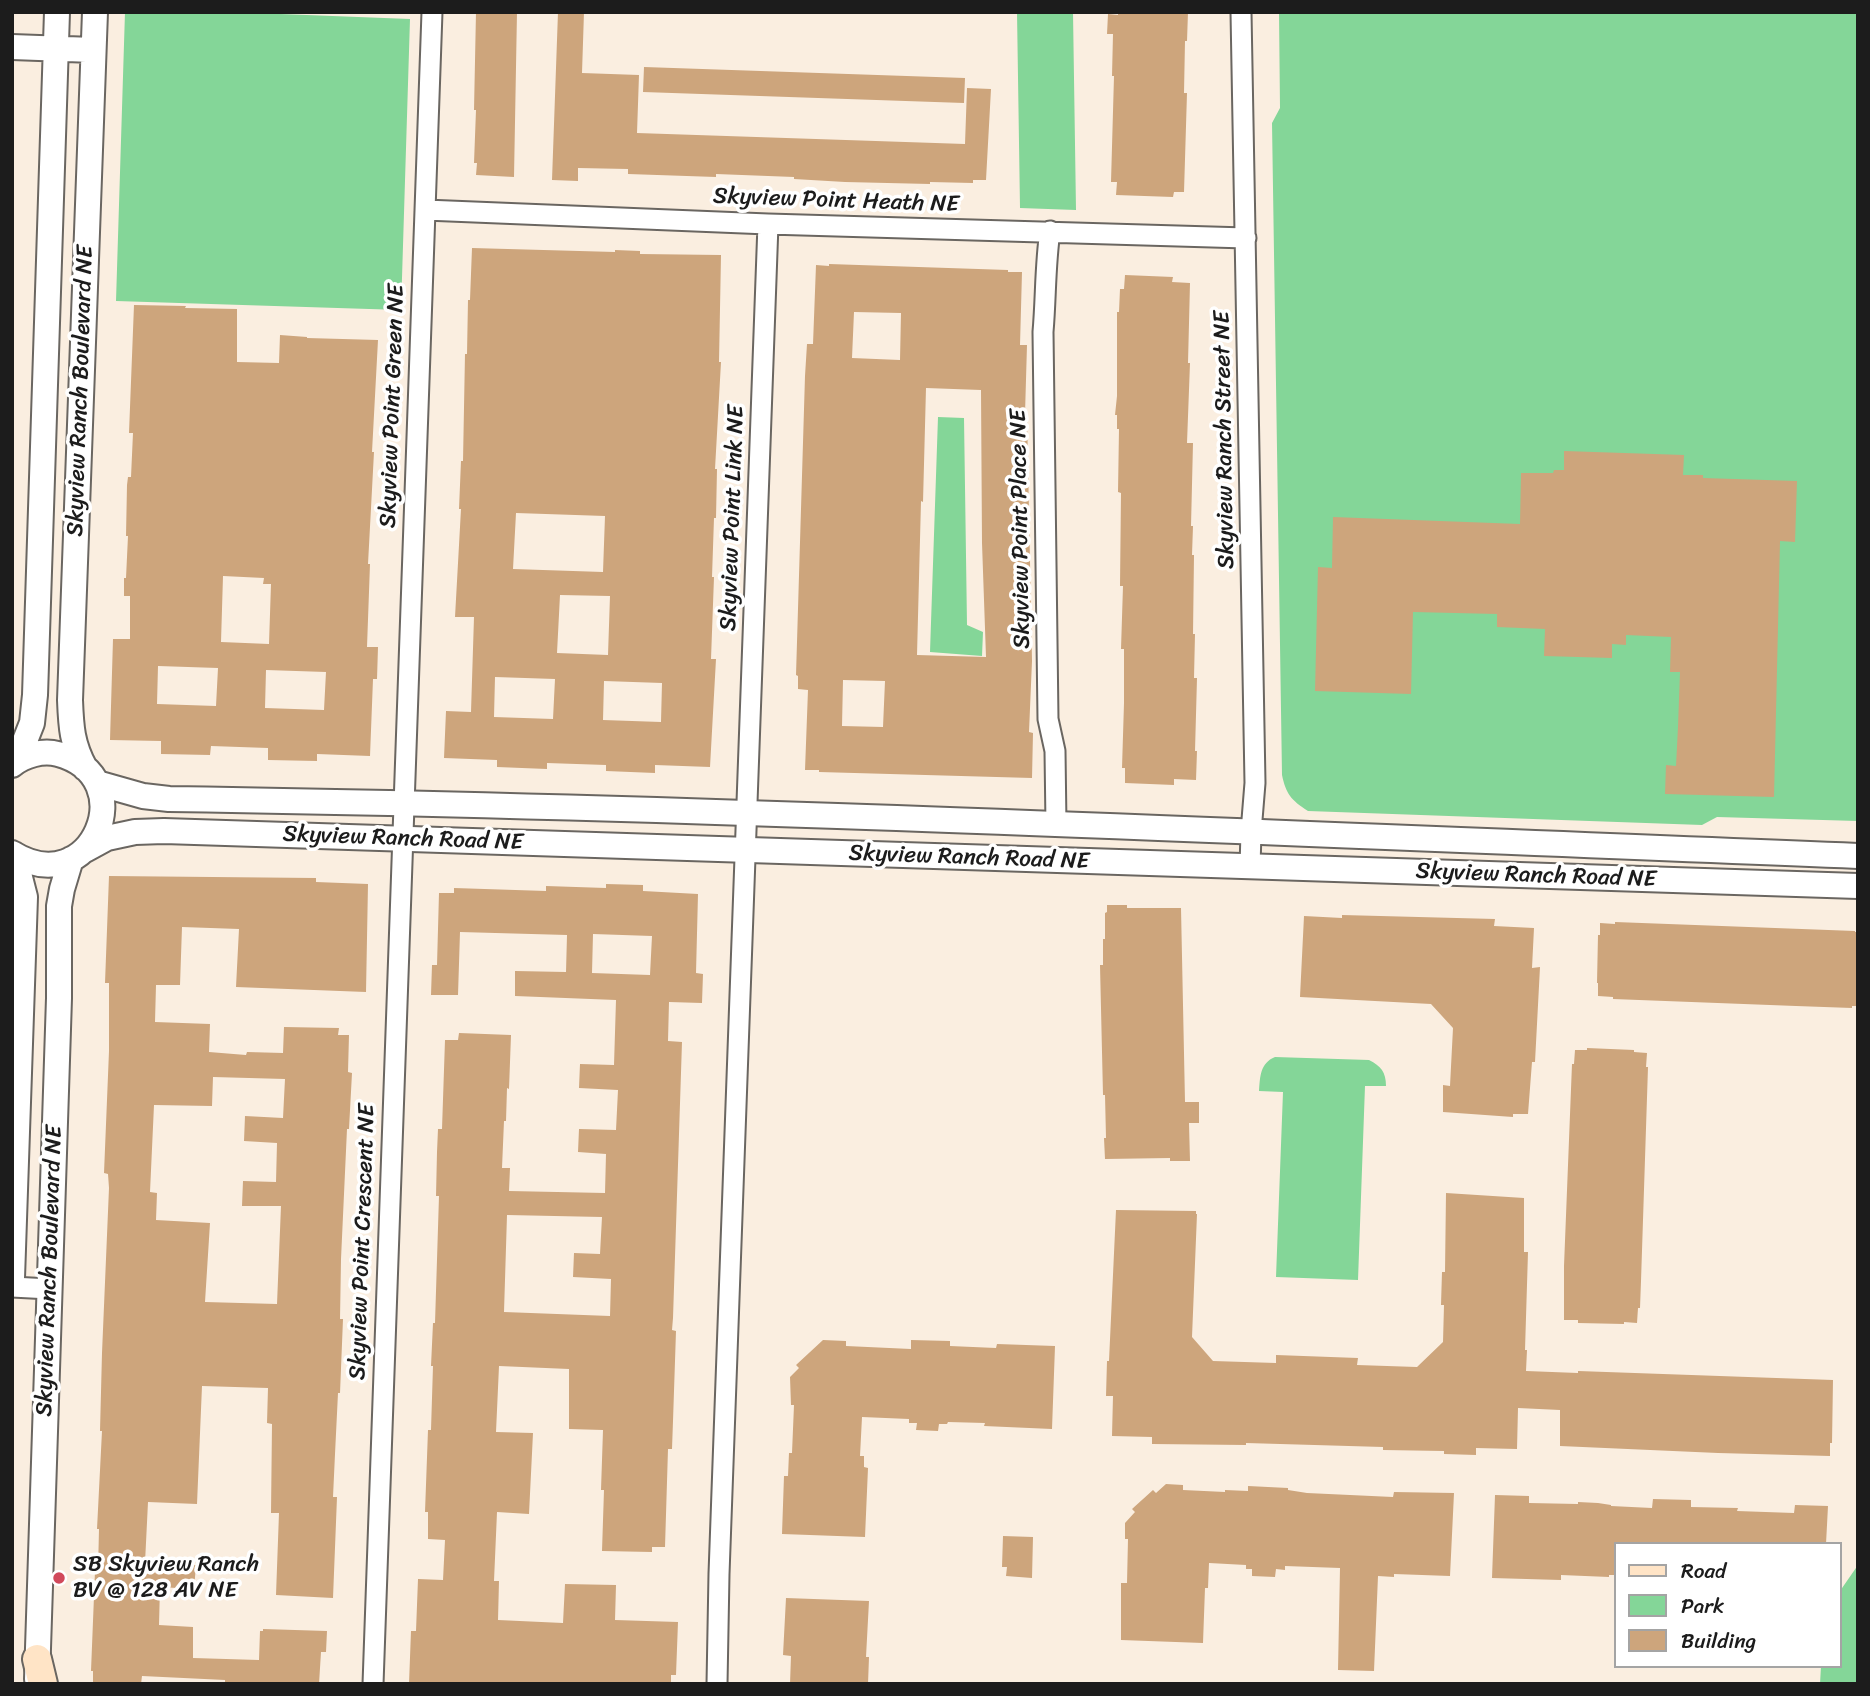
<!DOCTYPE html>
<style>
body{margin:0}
#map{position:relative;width:1870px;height:1696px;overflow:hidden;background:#faeee0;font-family:Sriracha,sans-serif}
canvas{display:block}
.frame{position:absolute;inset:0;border:14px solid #1c1c1c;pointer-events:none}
.legend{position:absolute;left:1614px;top:1542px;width:228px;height:126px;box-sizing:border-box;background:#fff;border:2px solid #a4a4a4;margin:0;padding:9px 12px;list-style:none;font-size:21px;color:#1c1c1c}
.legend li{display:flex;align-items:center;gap:14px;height:35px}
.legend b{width:35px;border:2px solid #a4a4a4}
</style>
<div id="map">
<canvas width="1870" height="1696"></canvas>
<div class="frame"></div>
<ul class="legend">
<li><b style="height:9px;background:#ffe4c6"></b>Road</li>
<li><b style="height:19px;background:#84d698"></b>Park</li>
<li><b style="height:19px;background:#cda57c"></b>Building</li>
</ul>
</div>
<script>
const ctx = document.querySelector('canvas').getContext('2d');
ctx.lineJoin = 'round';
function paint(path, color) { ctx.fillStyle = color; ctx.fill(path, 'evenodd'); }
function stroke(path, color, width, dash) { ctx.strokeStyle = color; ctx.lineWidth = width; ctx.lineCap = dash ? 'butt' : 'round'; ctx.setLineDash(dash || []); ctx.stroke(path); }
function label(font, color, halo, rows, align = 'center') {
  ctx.font = font + ' Sriracha,sans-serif'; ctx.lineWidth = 7; ctx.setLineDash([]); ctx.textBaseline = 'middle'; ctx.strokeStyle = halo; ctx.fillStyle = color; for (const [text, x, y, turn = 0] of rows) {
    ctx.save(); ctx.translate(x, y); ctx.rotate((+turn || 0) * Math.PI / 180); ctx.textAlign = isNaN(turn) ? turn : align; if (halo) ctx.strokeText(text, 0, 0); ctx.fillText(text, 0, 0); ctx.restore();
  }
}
paint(new Path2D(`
 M125,12H229L410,19L401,310L116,301Z
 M1017,12H1073L1076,210L1020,208Z
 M1279,12H1858V821L1717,817L1702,825L1308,811C1291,800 1286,794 1282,775L1272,123L1280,108Z
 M938,417L964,418L967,625L983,632L982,656L930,652Z
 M1275,1057L1369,1060C1381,1066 1386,1072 1386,1086H1365L1358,1280L1276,1277L1283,1092L1259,1091C1260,1077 1260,1063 1275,1057Z
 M1858,1565V1684H1820L1821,1666H1840V1591Z`), '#84d698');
paint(new Path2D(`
 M476,12H517L514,177L476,175L477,163H474L476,110H474Z
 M558,12H584L582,73L639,75L637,133L965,144L967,88L991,89L986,180H973V183L930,182V184L845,182L794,179V177L716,174V177L628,174V169L578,168V181L552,180Z
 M1118,12H1188L1187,41H1185L1184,93H1187L1184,192H1174L1173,197L1116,195L1117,182H1111L1114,76H1112L1113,34H1107L1108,14L1118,15Z
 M644,67L965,78L964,103L643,92Z
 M472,248L615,252V250L640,251V254L721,255L719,362H721L715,469H717L716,518H714L712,577H714L711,659H716L710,767L655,765V773L606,771V765L547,763V769L497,767V760L444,758L446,711L471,712L474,617H455L461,509H459L461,461H463L465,354H467L468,300H470ZM516,513L605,516L603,572L513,569ZM560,595L610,596L608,655L557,653ZM495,677L555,679L553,719L494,717ZM604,681L662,683L661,722L603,720Z
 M829,264L1008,270V272H1022L1020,345H1027L1025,414H1027L1032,661L1029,732L1033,733L1032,778L819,772V770H805L808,690L798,689V676L796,675L805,376L807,344H813L816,265L829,266ZM854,312L901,313L900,360L852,358ZM926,388L981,390L982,543L986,657L917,655L921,501L923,502ZM843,680L885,681L883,727L842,726Z
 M1125,275L1173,277L1172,282L1190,283L1188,363H1190L1187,443H1193L1191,526H1193L1192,555H1194L1193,634H1195L1194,678H1197L1195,751H1197L1196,780L1174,779V785L1125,783V768H1122L1124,703V649H1121L1123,586H1120L1121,493L1118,492L1119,429H1117V415H1115L1117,396V312H1119L1120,289H1124Z
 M134,305L186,306L185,308L237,309V362L279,363L280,335L307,337V338L378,340L372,452H374L368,564H370L367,647H378L377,679H373L370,756L317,754V761L268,760V748L211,746L210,755L161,754V741L110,740L113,639H130V596H124V578H126L128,536H126L127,485L128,477H131L133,433H129ZM223,576L264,578L263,584H271L269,644L221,642ZM158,666L218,668L216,706L157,704ZM266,670L326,672L324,710L265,708Z
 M1564,451L1684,455L1683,475H1703V478L1797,481L1795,542L1780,541L1774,797L1665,794L1666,765L1676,766L1678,727L1680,672H1670L1671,637L1626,635V645L1612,644V658L1544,656L1545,629L1497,627V614L1413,612L1411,694L1315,691L1318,567L1332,568L1333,517L1520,524L1521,473H1553L1554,470H1564Z
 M109,876L316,878V882L368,884L366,992L236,987L239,929L182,927L180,985H156L155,1022L210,1024L209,1052L246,1055L247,1052L283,1053L284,1027L339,1028L338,1035H349L348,1072L352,1073L349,1129H347L341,1259L340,1319H343L340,1393H338L335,1454L333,1497H337L333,1598L276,1595L279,1513H271L272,1424L267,1423L268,1388L202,1386L197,1504L148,1502L145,1563L196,1565L194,1589L160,1587L159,1625L193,1627V1658L259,1660L260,1631H263V1629L327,1631L326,1652H321L319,1684H225V1680L142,1676L141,1684H93V1671H91L95,1571H98L99,1529H97L102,1431H100L102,1353L109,1188L108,1174L104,1173L109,1051V983H105ZM213,1077L285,1079L283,1118L245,1116L244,1141L277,1143L276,1182L243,1181L242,1206H281L277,1304L205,1302L210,1223L156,1220L157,1193L150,1192L154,1105L212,1106Z
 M606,884L643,885V891L698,894L696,973L703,974L702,1003L669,1002L668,1041L682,1042L673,1318L672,1330L676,1331L673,1421L672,1449H668L665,1547H652V1552L602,1551L604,1490H601L603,1430L569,1429V1369L499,1366L496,1432L533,1433L529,1514L497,1512L494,1581H499L498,1620L563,1623L565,1584L616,1585L615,1620L678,1622L676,1675H671V1684H409L411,1631H416L418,1579L443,1580L445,1540L428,1539V1512H425L428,1430H431L433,1366H431L433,1323H435L439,1196H436L437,1152L438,1129H442L445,1040H458L459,1033L511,1035L509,1089L507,1088L506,1121H504L502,1168H510L509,1191L605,1193L606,1154L578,1152L579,1129L616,1130L618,1090L579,1088L580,1064L614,1065L616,1000L515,996V971L566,972L567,935L460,932L458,995H431L432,965H437L439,893H454V888L546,891V886L606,888ZM593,934L652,936L650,975L592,973ZM507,1215L602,1217L600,1254L574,1253L573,1277L611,1279L610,1316L504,1312Z
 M1107,905H1127V908H1181L1185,1102H1199V1123H1189L1190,1161H1170V1158L1105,1159L1104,1138H1106L1105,1095H1103L1100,965H1103V939H1105V913L1107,912Z
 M1342,915L1495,919L1494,926L1534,928L1532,968L1540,967L1535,1062H1532L1528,1114H1513V1117L1443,1112V1085L1450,1086L1453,1028L1431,1004L1300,997L1304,916L1342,918Z
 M1615,922L1855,931V932H1858V1006H1852V1008L1796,1006L1613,999V997L1598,996V983H1597L1598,935H1600V923L1615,924Z
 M1587,1048L1634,1050V1052L1647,1053L1646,1067H1648L1641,1281L1640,1308H1638L1637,1323L1624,1322V1324L1578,1323V1320H1564V1266L1572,1064H1574L1575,1050H1587Z
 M1446,1193L1524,1198V1252H1528L1525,1350H1527L1526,1371L1578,1373V1371L1833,1380L1832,1443H1830V1456L1718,1453L1560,1446V1410L1518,1408L1517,1449L1476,1448V1455L1444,1454V1451L1383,1450V1447L1246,1443V1445L1152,1444V1437L1112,1436L1113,1396H1106L1107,1361H1109L1116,1210L1196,1211V1214H1197L1192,1337L1213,1361L1276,1363V1355L1358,1358L1357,1365L1417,1367L1443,1342L1444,1305H1441L1442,1272H1445Z
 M823,1340L846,1341V1346L911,1349V1340L950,1341V1346L996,1348L997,1344L1055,1346L1052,1429L984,1426L985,1423L948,1422L947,1424H939L938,1431L916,1430L917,1423H909V1419L862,1417L860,1456H864V1467L868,1468L865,1537L782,1534L784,1476H788L789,1453H792L794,1405H791L790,1377L799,1368L796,1365Z
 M1166,1484L1183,1485V1490L1225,1492V1490L1248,1491V1486L1288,1488V1490L1307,1493L1393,1497L1394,1492L1454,1493L1450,1576L1394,1574V1577L1378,1576L1374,1671L1338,1670L1340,1568L1285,1566V1570L1276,1569L1275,1577L1252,1576V1569H1246V1565L1209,1563L1208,1588H1205L1203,1643L1121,1640V1583H1127L1128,1539H1125V1523L1135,1512L1132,1509L1153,1490L1156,1493Z
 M1495,1495L1529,1496V1503L1578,1504V1502L1598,1503L1611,1505V1506L1652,1508L1653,1499L1691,1500V1507L1738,1508L1737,1511L1794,1513L1795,1505L1828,1506L1826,1544H1616V1575H1609V1577L1561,1575V1580L1492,1578Z
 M1003,1536L1033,1537L1032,1578L1006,1576L1007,1567H1002Z
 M786,1598L869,1601L866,1657H869L868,1684H790L791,1656L783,1655Z`), '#cda57c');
const minor = new Path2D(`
 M1241,12L1255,783L1251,832L1250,867
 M425,210L768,224L1246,238
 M1050,231C1045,265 1046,298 1043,332L1048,719L1055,751L1056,825
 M12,1287L50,1289
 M373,1684L432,12
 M717,1684L719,1574L768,224`);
const tertiary = new Path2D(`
 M12,47L93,50
 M17,761L32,723L35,695L57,12
 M12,765C24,755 43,750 58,754C144,777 92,903 12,853
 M85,768C72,744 71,727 70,700L95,12
 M97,783L143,796L169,799C732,807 1295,834 1858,856
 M85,850L107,838L135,832L164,831L1858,886
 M12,1278L25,897L14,854
 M37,1679L59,998V906L62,889L71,859`);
const secondary = new Path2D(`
 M37,1659L43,1684`);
stroke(minor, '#6a6661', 23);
stroke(tertiary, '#6a6661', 28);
stroke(secondary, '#6a6661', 32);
stroke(minor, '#fff', 19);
stroke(tertiary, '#fff', 24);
stroke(secondary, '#ffe4c6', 28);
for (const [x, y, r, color] of [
 [59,1578,7,"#d1495b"]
]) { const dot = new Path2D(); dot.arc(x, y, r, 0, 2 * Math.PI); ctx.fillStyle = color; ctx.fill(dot); stroke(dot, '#fff', 2.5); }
label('23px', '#1c1c1c', '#fff', [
 ["Skyview Point Heath NE",836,201,2],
 ["Skyview Ranch Boulevard NE",81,391,-88],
 ["Skyview Point Green NE",393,406,-88],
 ["Skyview Ranch Street NE",1225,440,-91],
 ["Skyview Point Link NE",733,518,-88],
 ["Skyview Point Place NE",1021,529,-91],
 ["Skyview Ranch Road NE",403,839,2],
 ["Skyview Ranch Road NE",969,858,2],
 ["Skyview Ranch Road NE",1536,876,2],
 ["Skyview Point Crescent NE",363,1242,-88],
 ["Skyview Ranch Boulevard NE",50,1271,-88]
]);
label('23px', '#1c1c1c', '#fff', [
 ["SB Skyview Ranch",73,1565],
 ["BV @ 128 AV NE",73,1591]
], 'left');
</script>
